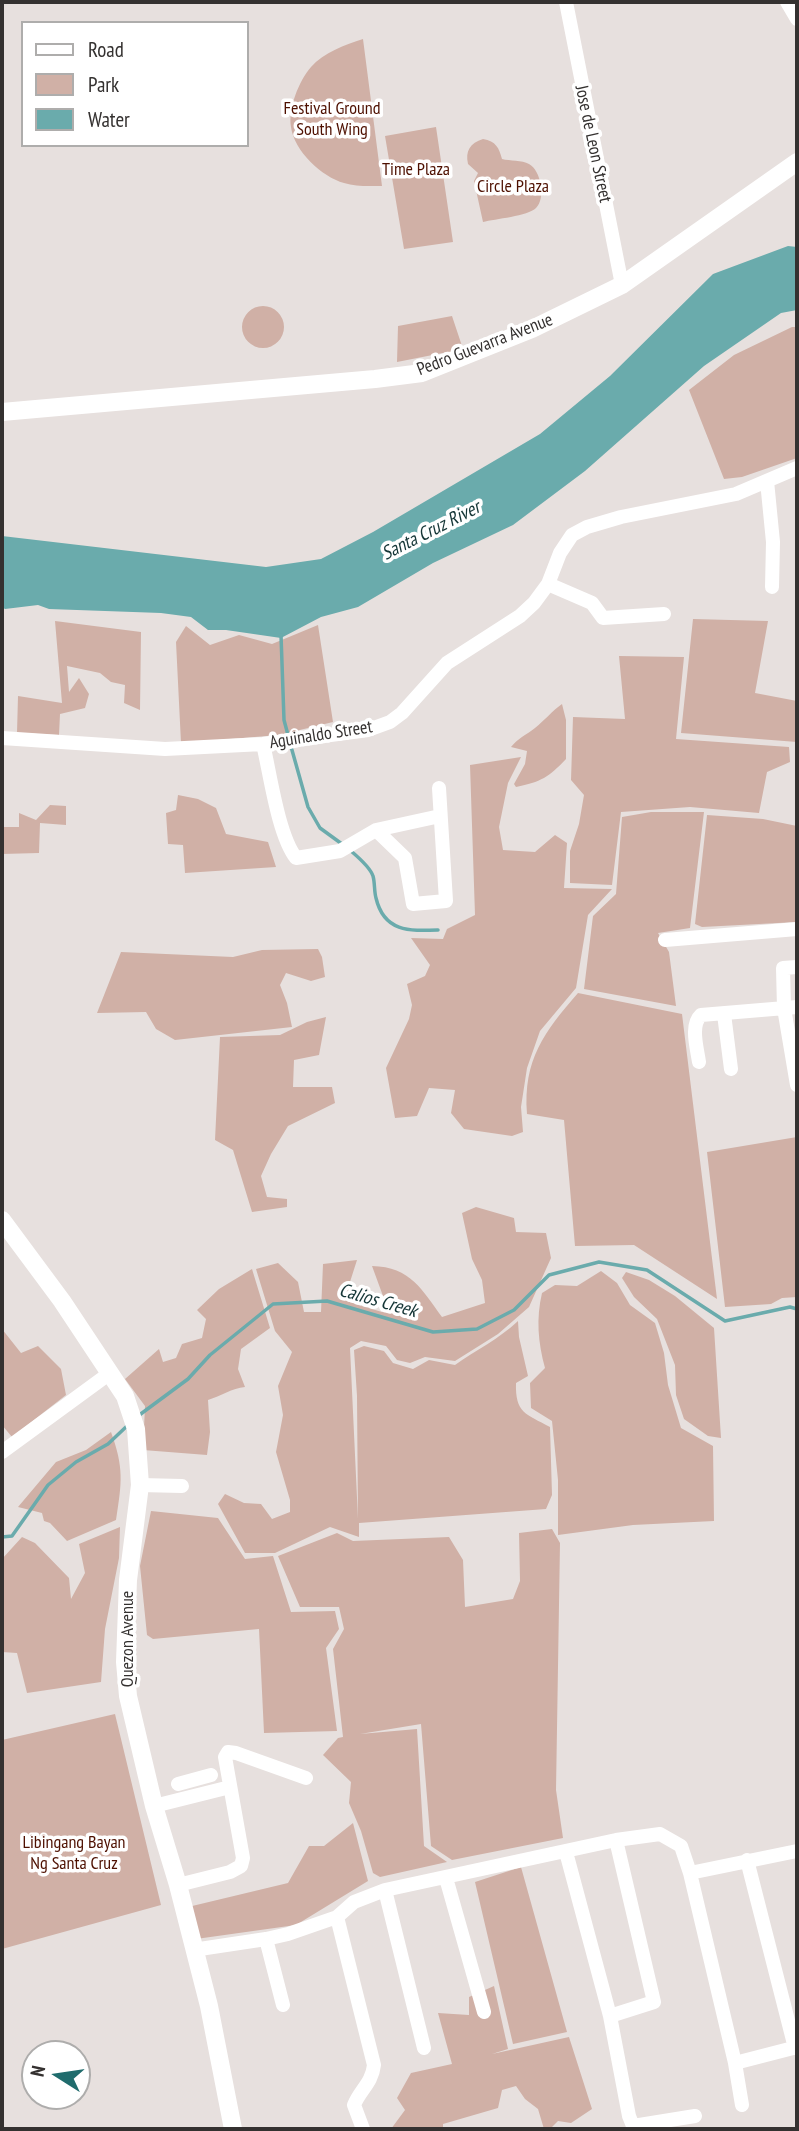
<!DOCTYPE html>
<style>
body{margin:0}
#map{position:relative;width:799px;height:2131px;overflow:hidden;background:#e7e0de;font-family:"PT Sans Narrow",sans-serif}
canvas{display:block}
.frame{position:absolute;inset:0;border:4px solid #343130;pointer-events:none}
.legend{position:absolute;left:21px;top:21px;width:228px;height:126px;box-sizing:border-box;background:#fff;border:2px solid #aeadac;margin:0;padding:9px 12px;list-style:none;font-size:21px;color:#343130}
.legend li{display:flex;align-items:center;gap:14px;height:35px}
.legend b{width:35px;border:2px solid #aeadac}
.north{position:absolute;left:21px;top:2040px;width:70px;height:70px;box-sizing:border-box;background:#fff;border:2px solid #aeadac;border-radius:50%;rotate:282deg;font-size:19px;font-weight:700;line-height:28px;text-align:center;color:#343130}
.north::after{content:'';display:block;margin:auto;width:24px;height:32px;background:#206c6d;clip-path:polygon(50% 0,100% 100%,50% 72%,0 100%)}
</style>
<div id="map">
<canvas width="799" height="2131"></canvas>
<div class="frame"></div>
<ul class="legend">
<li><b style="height:9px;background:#fff"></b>Road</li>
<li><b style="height:19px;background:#d0b0a6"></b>Park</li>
<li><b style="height:19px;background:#6aabac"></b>Water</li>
</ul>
<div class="north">N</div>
</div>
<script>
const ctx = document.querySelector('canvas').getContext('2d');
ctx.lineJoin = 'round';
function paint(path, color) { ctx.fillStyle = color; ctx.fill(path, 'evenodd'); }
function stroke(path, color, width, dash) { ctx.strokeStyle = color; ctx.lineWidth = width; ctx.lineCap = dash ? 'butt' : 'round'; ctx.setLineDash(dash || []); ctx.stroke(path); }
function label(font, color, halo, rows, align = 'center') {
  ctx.font = font + ' "PT Sans Narrow",sans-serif'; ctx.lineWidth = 7; ctx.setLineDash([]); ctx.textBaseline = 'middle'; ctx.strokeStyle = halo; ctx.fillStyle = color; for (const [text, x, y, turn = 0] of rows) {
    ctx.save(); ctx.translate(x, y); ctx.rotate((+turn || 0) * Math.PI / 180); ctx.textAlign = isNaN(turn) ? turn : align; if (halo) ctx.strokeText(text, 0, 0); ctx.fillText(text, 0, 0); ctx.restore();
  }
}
paint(new Path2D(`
 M363,39L382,186C370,186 356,187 344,183C322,177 294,151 291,127C288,108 299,81 311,67C324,52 345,45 363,39Z
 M436,127L453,242L404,249L385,136Z
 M483,139C496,141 499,148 502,159C510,161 522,160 529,164C541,170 546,199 536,208C528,216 495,219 483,222L474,181L478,173L468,164C465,151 470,143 483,139Z
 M242 327a21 21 0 1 1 42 0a21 21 0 1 1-42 0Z
 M452,316L463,349L397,362L398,326Z
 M792,327H797V458L742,477L724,479L689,390L734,355Z
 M693,619L768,621L755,693L797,701V742L681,733Z
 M55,621L141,632L140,710L124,703L125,685L111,682L100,673L67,666L69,692L79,678L89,694L85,708L60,714L59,735L17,733L18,696L62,703Z
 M318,625L333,722L279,735L181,743L176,642L186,626L210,645L239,635L272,644Z
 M619,656L684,657L676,739L789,747L790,762L767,772L759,813L690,807L621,812L612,885L570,883V851L579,824L584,795L571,780L573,717L625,719Z
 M562,704L566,720V759C549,777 541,782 516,787L514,784L525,764L527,751L511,747C518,738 526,735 535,728C545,720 552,711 562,704Z
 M521,757L508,783L499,827L503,850L535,852L555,835L567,843L564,888L612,889L588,915L576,988L540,1031L527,1068L521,1107L523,1132L512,1136L464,1129L451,1113L455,1090L429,1088L417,1116L395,1118L386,1068L409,1019L412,1005L407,984L425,976L430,965L411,938L443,939L447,929L475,915L470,765Z
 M178,795L198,799L216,808L226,834L268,842L276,867L185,873L183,845L168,844L166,813L176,810Z
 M50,805L66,806V825L40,823L39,853L2,854V827H19V813L36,820Z
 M651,812H704L690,928L658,933L669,952L676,1006L584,989L593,916L616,894L622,817Z
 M707,815L763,819L797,826V922L702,927L695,924Z
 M318,949L322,957L325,977L311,981L286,973L280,985L287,1003L292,1027L175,1040L156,1029L146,1012L97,1013L121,952L233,957L262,950Z
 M578,993L682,1014L717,1299L634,1245L575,1246L564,1120L527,1114C523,1060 544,1032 578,993Z
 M326,1017L319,1055L294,1060L293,1087H332L335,1103L288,1126L271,1154L261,1176L267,1197L287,1199V1207L252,1212L233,1150L215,1140L220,1037L280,1035L307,1022Z
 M797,1137V1297L782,1298L771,1304L725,1307L707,1152Z
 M476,1207L514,1218L516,1232L546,1233L551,1258L529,1307L498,1334L455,1361L425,1357L410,1363L397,1360L386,1346L361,1341L350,1348L358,1519L357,1396L354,1350L364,1346L384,1351L393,1363L413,1369L429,1360L455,1365C476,1350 499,1339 518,1321L519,1337L528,1376L516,1383C515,1413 526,1414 550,1427L552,1495L546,1509L359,1523V1537L330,1527L275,1553H245L218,1504L225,1494L244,1503L261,1504L272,1519L290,1512V1500L276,1452L283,1415L278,1386L292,1352L275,1331L256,1269L278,1263L298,1282L304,1312H321L323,1264L357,1260L349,1285L355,1304L382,1312L383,1296L372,1266C411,1267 422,1290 442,1317L485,1303L482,1280L472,1259L462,1213Z
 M252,1269L270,1328L241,1349L238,1369L245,1387C232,1388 221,1396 208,1400L210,1432L207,1455L143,1450L145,1406L125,1379L159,1349L163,1362L176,1358L182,1344L202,1338L206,1319L197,1310L219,1289Z
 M601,1271L617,1283L630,1305L655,1323L664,1353L668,1385L681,1428L713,1446L714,1521L633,1525L558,1535V1480L552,1421L531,1408L530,1383L545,1368C538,1342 536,1319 542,1293L555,1285L577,1286Z
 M626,1272L649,1280L675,1296L714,1328L721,1438L708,1436L684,1419L676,1395L675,1365L657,1319L634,1297L622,1278Z
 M2,1329L21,1353L38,1346L61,1369L66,1395L12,1437L2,1425Z
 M111,1432C124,1468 122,1482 116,1520L67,1541L50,1523L44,1521L42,1513L18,1507L56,1462L86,1450Z
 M151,1511L218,1518L245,1559L273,1556L291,1612L335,1611L339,1629L326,1648L337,1731L264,1733L259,1629L153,1639L147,1635L140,1566Z
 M120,1527L119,1558L105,1629L101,1682L27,1693L17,1653L2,1652V1559L22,1537L35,1543L69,1578L71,1599L85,1573L79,1544Z
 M552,1529L560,1543L556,1790L563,1838L452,1860L431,1846L421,1724L360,1734L417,1729L424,1846L447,1862L380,1877L373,1873L361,1831L349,1803L351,1782L323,1755L338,1738L343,1737L333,1649L344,1629L339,1607H300L278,1556L337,1533L353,1541L449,1537L463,1560L465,1607L513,1599L520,1581L519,1533Z
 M115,1714L161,1905L2,1949V1740Z
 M353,1823L368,1881L296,1925L196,1939L188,1907L288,1883L309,1846H324Z
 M521,1867L567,2032L513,2044L475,1882Z
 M494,1986L508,2049L492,2054L569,2037L592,2109L571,2123L558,2121L550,2129H544L538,2109L525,2099L516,2086L502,2090L498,2108L443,2124V2129H391L405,2110L397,2098L411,2073L452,2064L438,2013L469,2015V1997Z`), '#d0b0a6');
paint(new Path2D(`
 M788,246L797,247V310L781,313L704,366L585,471L513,525L433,563L358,607L321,617L281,638L226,630H208L191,617L161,613L49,609L38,605L5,609L2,607V536L266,567L321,559L373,532L540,434L610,376L713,274Z`), '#6aabac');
stroke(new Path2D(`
 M281,635L284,720L288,735
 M290,743L308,807L320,828L342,844
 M351,851C358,857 370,867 373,876C375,883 374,891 376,898C384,932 409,931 438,930
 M138,1416L188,1379L210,1355L273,1304L327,1301L433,1332L477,1329L514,1310L549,1275L599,1262L647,1270L725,1321L790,1307L797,1309
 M2,1537L12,1536L48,1485L76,1462L108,1444L127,1426`), '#6aabac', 3.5);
stroke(new Path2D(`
 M566,2L622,285
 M787,2L797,19
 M767,481L773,542L772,587
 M548,584L592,603L603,618L664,614
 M2,738L165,749L263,744L368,730L390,722L402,713L447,663L520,616L534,603L548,584L560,553L572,535L587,527L621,517L736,494L797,468
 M263,744C270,773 278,835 296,858L340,851L376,830L440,816
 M376,830L405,858L413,904L446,901L439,788
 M665,940L797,929
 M797,967L783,968L784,1008L797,1085
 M724,1014L731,1069
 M699,1062C697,1048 690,1025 701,1015L797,1007
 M2,1452L110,1373
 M140,1485L182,1486
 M178,1784L211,1775
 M154,1806L230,1787
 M566,1852L610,2016L654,2002L616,1840
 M747,1860L795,2048
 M690,1873L797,1851
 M446,1878L484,2012
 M178,1885L230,1872L241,1866L243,1858L225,1757L228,1752L236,1753L306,1778
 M385,1890L424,2048
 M337,1917L374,2065C372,2083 360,2090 354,2105L363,2129
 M266,1939L283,2005
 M193,1950L266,1939L288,1934L337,1917L354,1902L385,1890L616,1840L660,1834L681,1846L690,1873L735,2063L742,2105
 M610,2016L629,2116L633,2126L695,2116
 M735,2063L797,2047`), '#fff', 14);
stroke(new Path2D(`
 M2,412L375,379L422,373L532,329L622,285L797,162
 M2,1220L62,1301L125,1396L136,1429L140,1485L128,1580L125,1662L128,1696L154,1806L178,1885L209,2006L233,2129`), '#fff', 18);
label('18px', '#4e1000', '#fff', [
 ["Festival Ground",332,109],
 ["South Wing",332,130],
 ["Time Plaza",416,170],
 ["Circle Plaza",513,187],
 ["Libingang Bayan",74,1843],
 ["Ng Santa Cruz",74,1864]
]);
label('18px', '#343130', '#fff', [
 ["Jose de Leon Street",593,144,78],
 ["Pedro Guevarra Avenue",485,345,-21],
 ["Aguinaldo Street",321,735,-9],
 ["Quezon Avenue",128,1639,-90]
]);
label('italic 19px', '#143536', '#fff', [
 ["Santa Cruz River",431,531,-27],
 ["Calios Creek",378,1301,16]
]);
</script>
